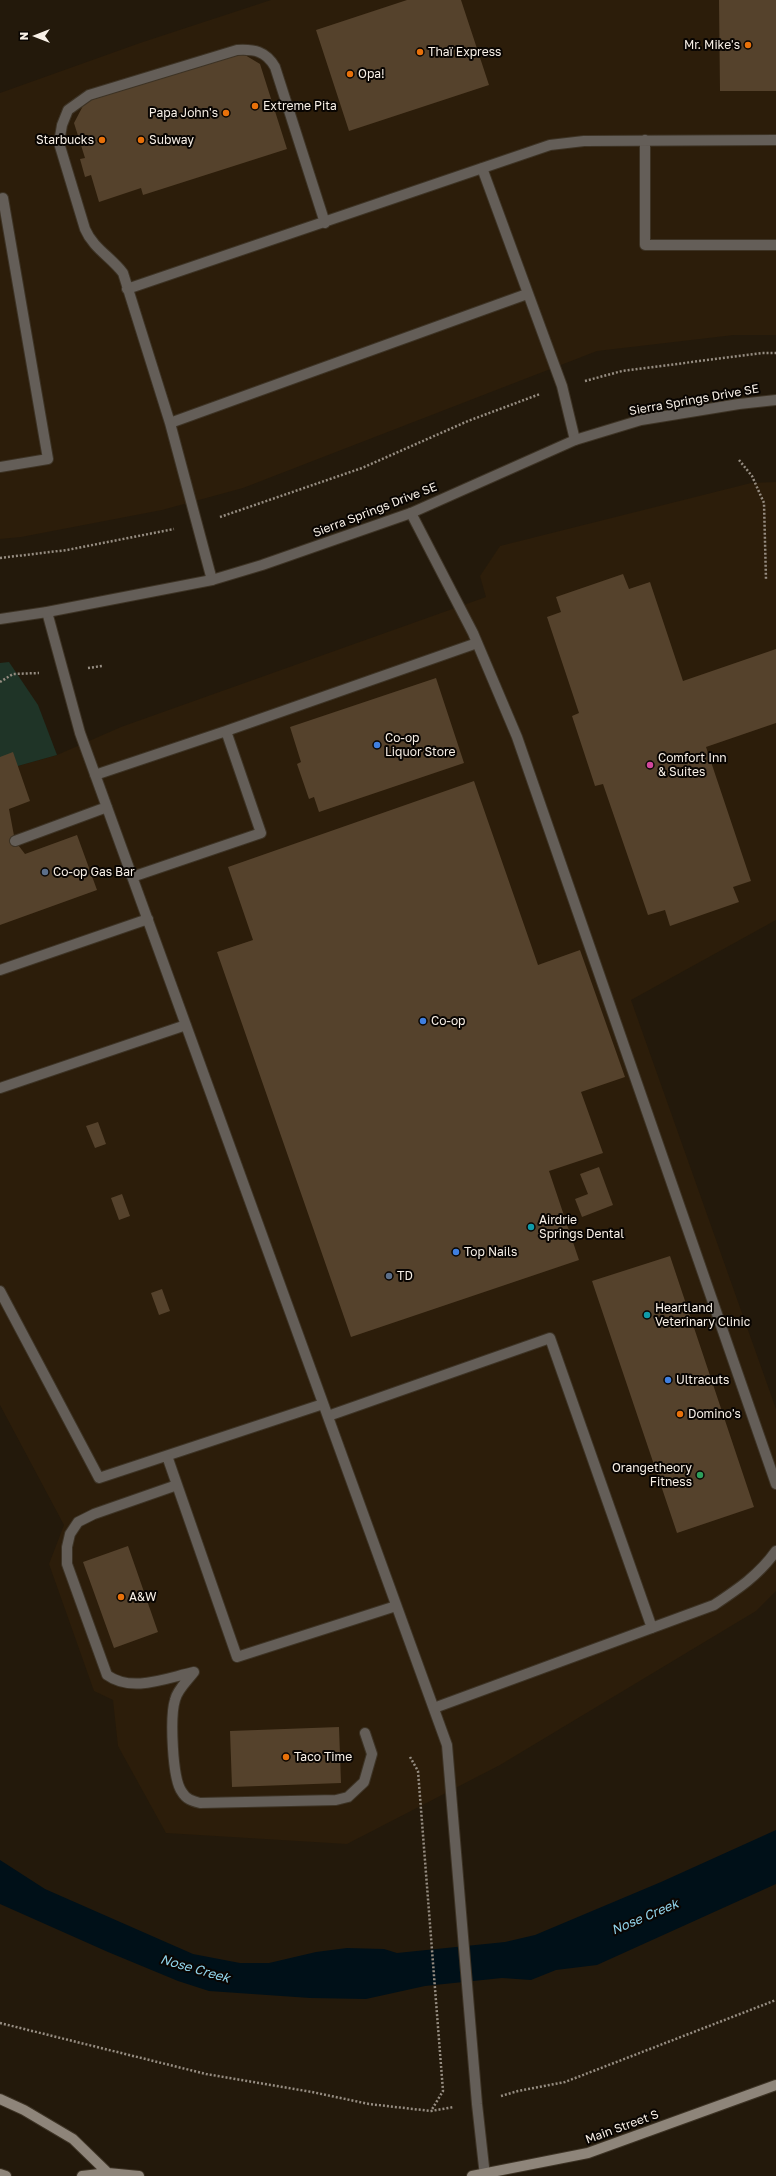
<!DOCTYPE html>
<meta charset="utf-8">
<style>
body{margin:0}
#map{position:relative;width:776px;height:2176px;overflow:hidden;background:#23190b;font-family:"Golos Text",sans-serif}
canvas{display:block}
.north{position:absolute;left:16px;top:16px;width:40px;height:40px;-webkit-text-stroke:3px #090502;paint-order:stroke;rotate:270deg;font-size:11px;font-weight:700;line-height:16px;text-align:center;color:#f8f0e7}
.north::after{content:'';display:block;margin:auto;width:14px;height:18px;background:#f8f0e7;clip-path:polygon(50% 0,100% 100%,50% 72%,0 100%)}
</style>
<div id="map">
<canvas width="776" height="2176"></canvas>
<div class="north">N</div>
</div>
<script>
const ctx = document.querySelector('canvas').getContext('2d');
ctx.lineJoin = 'round';
function paint(path, color) { ctx.fillStyle = color; ctx.fill(path, 'evenodd'); }
function stroke(path, color, width, dash) { ctx.strokeStyle = color; ctx.lineWidth = width; ctx.lineCap = dash ? 'butt' : 'round'; ctx.setLineDash(dash || []); ctx.stroke(path); }
function label(font, color, halo, rows, align = 'center') {
  ctx.font = font + ' "Golos Text",sans-serif'; ctx.lineWidth = 4; ctx.setLineDash([]); ctx.textBaseline = 'middle'; ctx.strokeStyle = halo; ctx.fillStyle = color; for (const [text, x, y, turn = 0] of rows) {
    ctx.save(); ctx.translate(x, y); ctx.rotate((+turn || 0) * Math.PI / 180); ctx.textAlign = isNaN(turn) ? turn : align; if (halo) ctx.strokeText(text, 0, 0); ctx.fillText(text, 0, 0); ctx.restore();
  }
}
paint(new Path2D(`
 M271,0H776V335H734L597,351L243,488L162,510L21,537L0,539V93L140,43Z
 M776,482V920L631,1000L776,1409V1591L756,1611L500,1765L347,1844L166,1833L118,1746L113,1700L94,1691L49,1564L64,1525L0,1405V771L57,755L121,727L486,597L480,576L500,546L751,483Z`), '#2c1d0a');
paint(new Path2D(`
 M9,662L38,705L57,755L0,771V663Z`), '#1f3427');
paint(new Path2D(`
 M776,1830V1884L597,1965L556,1970L531,1980L502,1978L425,1986L366,1999L310,1998L209,1991L178,1981L108,1952L0,1904V1860L45,1889L193,1954L240,1963H269L316,1952L347,1948L384,1949L397,1953L505,1942L535,1935L661,1882Z`), '#001018');
paint(new Path2D(`
 M407,0H461L489,85L349,131L316,30Z
 M719,0H776V91H720Z
 M240,52L260,64L287,149L143,195L141,188L99,202L91,175L85,177L80,159L85,158L74,123L85,102Z
 M623,574L629,589L650,582L683,681L776,649V723L706,747L751,881L733,887L739,902L670,926L665,910L648,915L603,784L595,786L572,716L579,713L547,617L561,612L556,597Z
 M436,678L464,763L319,812L314,797L309,799L297,764L301,762L290,727Z
 M13,752L30,801L9,809L15,841L25,854L77,835L97,890L0,925V757Z
 M474,781L538,965L580,950L625,1077L581,1092L603,1153L549,1171L579,1260L351,1337L217,952L253,940L228,867Z
 M98,1122L106,1144L95,1148L86,1126Z
 M599,1167L613,1205L582,1217L575,1199L588,1194L580,1174Z
 M122,1194L130,1216L119,1220L111,1198Z
 M670,1256L754,1507L677,1533L592,1281Z
 M162,1289L170,1311L159,1315L151,1293Z
 M128,1546L158,1632L114,1648L83,1562Z
 M339,1727L341,1783L232,1787L230,1731Z`), '#55422c');
const service = new Path2D(`
 M645,140V245H776
 M482,168L562,386L575,440
 M0,199L3,198L48,459L0,467
 M127,289L550,145L584,141L776,140
 M170,423L527,294
 M411,513L473,633L517,737L776,1484
 M212,580L170,423L123,273C111,257 93,248 85,229L59,143L62,125L68,110L89,95L237,50C254,49 266,51 275,67L325,223
 M47,612L80,733L447,1745L477,2104L485,2176
 M226,731L477,643
 M95,775L226,731L261,833L132,877
 M15,841L107,807
 M0,970L148,919
 M0,1088L186,1025
 M0,1291L99,1478L323,1404
 M328,1416L550,1338L652,1628
 M167,1456L237,1657L396,1606
 M177,1485L94,1514L78,1522L70,1534L67,1547V1564L107,1675C132,1693 166,1678 194,1672
 M194,1672C188,1680 177,1690 175,1700C170,1716 172,1779 182,1792C186,1799 192,1801 200,1803L336,1800L348,1797L364,1782L372,1754L365,1733
 M434,1708L714,1605C738,1589 759,1575 776,1551`);
const tertiary = new Path2D(`
 M0,619L47,612L212,580L262,565L411,513L575,440L641,420L739,404L776,400`);
const secondary = new Path2D(`
 M0,2099L24,2110L73,2139L108,2173
 M0,2174L6,2176
 M82,2176L108,2173L139,2176
 M472,2176L588,2153L776,2085`);
stroke(service, '#3d3325', 12);
stroke(tertiary, '#3d3325', 12);
stroke(secondary, '#3d3325', 12);
stroke(new Path2D(`
 M585,381L622,371L762,353H776
 M739,460L752,476L764,503L766,580
 M220,517L362,468L468,421L540,394
 M0,558L67,550L174,529
 M88,668L102,666
 M0,682L13,674L39,673
 M410,1757L418,1771L443,2091L431,2111
 M0,2023L206,2074L312,2092L369,2104L431,2111L454,2107
 M501,2096L518,2091L565,2082L776,2000`), '#968d82', 2.5, [2, 2]);
stroke(service, '#645e58', 10);
stroke(tertiary, '#645e58', 10);
stroke(secondary, '#8e857a', 10);
for (const [x, y, r, color] of [
 [748,45,4,"#e8710a"],
 [420,52,4,"#e8710a"],
 [350,74,4,"#e8710a"],
 [255,106,4,"#e8710a"],
 [226,113,4,"#e8710a"],
 [102,140,4,"#e8710a"],
 [141,140,4,"#e8710a"],
 [377,745,4,"#3f7fe0"],
 [650,765,4,"#d1479c"],
 [45,872,4,"#5c6f8a"],
 [423,1021,4,"#3f7fe0"],
 [531,1227,4,"#0f9aa8"],
 [456,1252,4,"#3f7fe0"],
 [389,1276,4,"#5c6f8a"],
 [647,1315,4,"#0f9aa8"],
 [668,1380,4,"#3f7fe0"],
 [680,1414,4,"#e8710a"],
 [700,1475,4,"#2e9e5b"],
 [121,1597,4,"#e8710a"],
 [286,1757,4,"#e8710a"]
]) { const dot = new Path2D(); dot.arc(x, y, r, 0, 2 * Math.PI); ctx.fillStyle = color; ctx.fill(dot); stroke(dot, '#090502', 1.5); }
label('12px', '#f8f0e7', '#090502', [
 ["Mr. Mike's",740,45,"right"],
 ["Thaï Express",428,52],
 ["Opa!",358,74],
 ["Extreme Pita",263,106],
 ["Papa John's",218,113,"right"],
 ["Starbucks",94,140,"right"],
 ["Subway",149,140],
 ["Co-op",385,738],
 ["Liquor Store",385,752],
 ["Comfort Inn",658,758],
 ["& Suites",658,772],
 ["Co-op Gas Bar",53,872],
 ["Co-op",431,1021],
 ["Airdrie",539,1220],
 ["Springs Dental",539,1234],
 ["Top Nails",464,1252],
 ["TD",397,1276],
 ["Heartland",655,1308],
 ["Veterinary Clinic",655,1322],
 ["Ultracuts",676,1380],
 ["Domino's",688,1414],
 ["Orangetheory",692,1468,"right"],
 ["Fitness",692,1482,"right"],
 ["A&W",129,1597],
 ["Taco Time",294,1757]
], 'left');
label('12px', '#f8f0e7', '#090502', [
 ["Sierra Springs Drive SE",694,400,-10],
 ["Sierra Springs Drive SE",375,510,-21],
 ["Main Street S",622,2127,-20]
]);
label('italic 13px', '#91d3ea', '#090502', [
 ["Nose Creek",645,1917,-23],
 ["Nose Creek",195,1969,16]
]);
</script>
